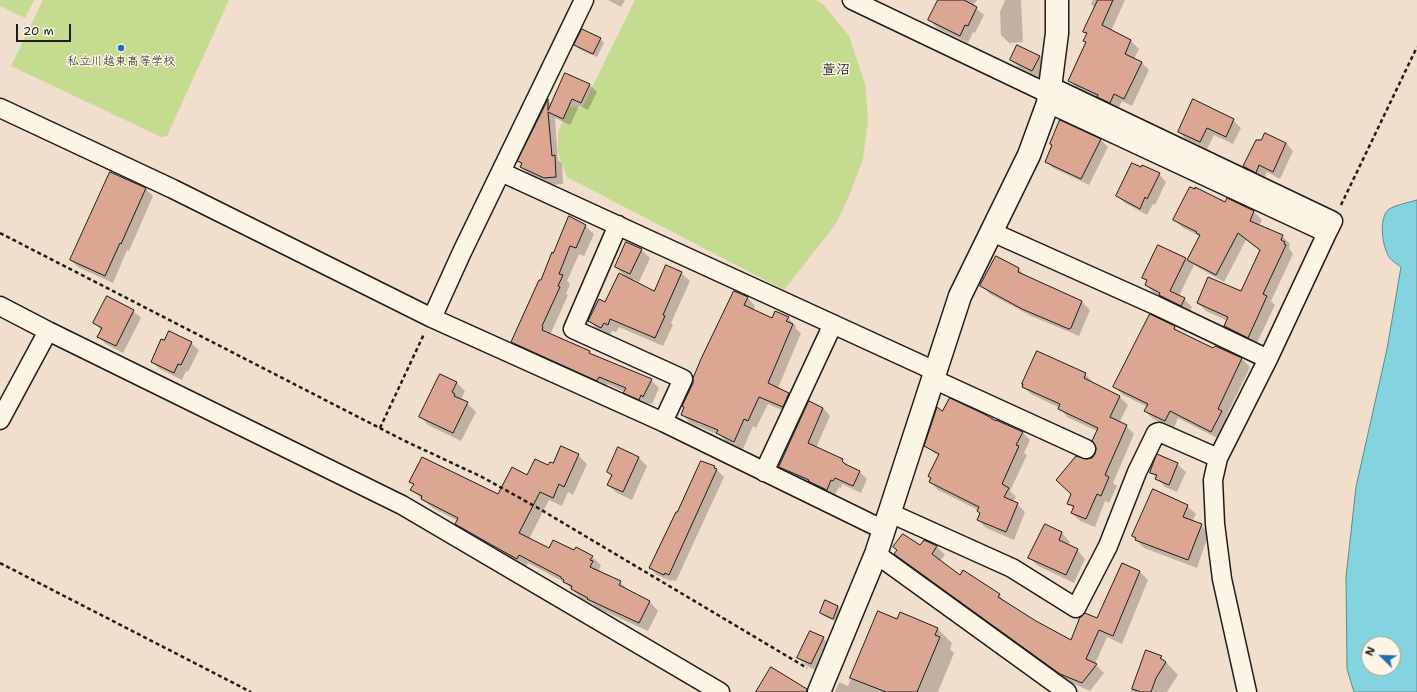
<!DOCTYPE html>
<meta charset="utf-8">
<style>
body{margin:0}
#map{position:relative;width:1417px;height:692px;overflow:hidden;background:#f2decc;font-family:"Shantell Sans",sans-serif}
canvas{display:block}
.north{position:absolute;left:1361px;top:636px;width:40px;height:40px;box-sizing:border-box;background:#fcf5e5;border:1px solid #a29e95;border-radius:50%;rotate:293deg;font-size:11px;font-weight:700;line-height:16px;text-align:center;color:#1c1c1c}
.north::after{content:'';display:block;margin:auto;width:14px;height:18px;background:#1f6fb2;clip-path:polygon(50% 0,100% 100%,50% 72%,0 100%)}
.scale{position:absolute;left:16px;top:24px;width:55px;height:18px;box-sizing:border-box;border:2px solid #1c1c1c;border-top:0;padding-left:5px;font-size:12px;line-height:14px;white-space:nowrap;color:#1c1c1c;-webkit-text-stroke:3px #fcf5e5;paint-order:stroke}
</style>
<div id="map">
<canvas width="1417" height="692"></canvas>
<div class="north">N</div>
<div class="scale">20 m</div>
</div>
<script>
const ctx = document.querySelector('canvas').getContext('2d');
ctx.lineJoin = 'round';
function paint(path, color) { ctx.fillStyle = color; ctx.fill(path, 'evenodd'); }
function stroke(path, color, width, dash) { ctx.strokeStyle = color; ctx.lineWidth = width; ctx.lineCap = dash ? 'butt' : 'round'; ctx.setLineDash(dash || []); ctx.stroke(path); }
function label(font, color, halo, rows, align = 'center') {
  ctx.font = font + ' "Shantell Sans","Klee One",sans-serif'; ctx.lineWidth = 3; ctx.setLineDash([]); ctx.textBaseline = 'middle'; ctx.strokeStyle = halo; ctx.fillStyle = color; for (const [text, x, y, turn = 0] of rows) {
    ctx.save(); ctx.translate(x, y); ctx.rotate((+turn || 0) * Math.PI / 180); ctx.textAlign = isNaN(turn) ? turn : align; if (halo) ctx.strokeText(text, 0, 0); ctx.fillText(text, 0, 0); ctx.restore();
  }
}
paint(new Path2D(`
 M0,0H34L25,18L0,6Z
 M43,0H229L167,136L161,137L11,66Z
 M635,0H816L823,4L849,36L865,84L868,119L863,159L850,194L836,224L784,290L567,177L558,153V132L569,107L582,108Z`), '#c5db90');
const water = new Path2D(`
 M1417,200V692H1354L1347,669L1346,577L1356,487L1387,349L1401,267C1397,264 1390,260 1388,255C1382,244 1379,219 1388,210C1392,206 1410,202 1417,200ZM1369,644H1393V668H1369Z`);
paint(water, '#84d4df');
stroke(water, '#5a8a91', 1);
paint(new Path2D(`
 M608,0H625L621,7Z
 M939,0H977L973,6L984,15L975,33L973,32L968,43L937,28L930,20Z
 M1005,0H1021L1023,42L1009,43L1001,35L1000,12Z
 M1093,0H1125L1111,31L1131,41L1139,49L1134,59L1141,62L1149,70L1132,106L1122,101L1118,110L1106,105L1101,100L1077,88L1069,80L1087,43L1084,41L1087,34L1084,31L1095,8L1091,4Z
 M600,39L604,43L597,57L579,49L575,45Z
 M1039,56L1048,65L1041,78L1019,68L1011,60Z
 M566,74L590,85L597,92L588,110L579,106L570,125L555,118L558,160L562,163L563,184L552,185L528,174L521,167L522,165L519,161L548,101L552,105Z
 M1194,101L1233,120L1241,128L1233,144L1214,135L1207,149L1186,139L1179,132Z
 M1061,122L1101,140L1108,147L1089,185L1053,168L1046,161L1053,146Z
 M1286,143L1293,151L1280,179L1267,172L1264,180L1252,174L1244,166Z
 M1141,169L1159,174L1166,182L1155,205L1153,204L1147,215L1125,203L1117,196Z
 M111,173L146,189L153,196L129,251L127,250L113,283L78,267L71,260Z
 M1226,204L1254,212L1262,220L1259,225L1282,236L1290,244L1289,248L1293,254L1271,301L1275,305L1256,345L1233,334L1225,326L1228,321L1206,311L1198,303L1241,292L1260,251L1246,240L1224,282L1194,265L1179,296L1184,299L1192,307L1189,313L1168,303L1161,296L1154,293L1146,285L1148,282L1143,278L1185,259L1187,261L1201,237L1183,228L1175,220Z
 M585,226L594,234L584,256L579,254L567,281L570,284L566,294L568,295L550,335L589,352L592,355L651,380L659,388L652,404L649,403L647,407L633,401L625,392L607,384L605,388L520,349L512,341L541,282Z
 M641,250L650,258L639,282L633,279V281L655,292L681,273L690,281L671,323L673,325L663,346L619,327L616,332L612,331L610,335L598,330L590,321L627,278L616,267Z
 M996,258L1019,269L1026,277L1081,301L1090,310L1079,336L1031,316L990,294L982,286Z
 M747,297L755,306L753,310L772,319L788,318L796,326L795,328L801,333L778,388L789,393L797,402L791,414L768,404L756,428L753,426L743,449L726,441L719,435L690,423L682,414Z
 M133,311L141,318L123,353L106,344L98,336L101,330L95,323Z
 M1174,327L1180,333L1213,349L1216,347L1242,359L1250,367L1226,417L1229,420L1219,439L1178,418L1174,428L1153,419L1145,411L1148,407L1123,395L1115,387Z
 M191,343L199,350L188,372L186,371L182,380L160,369L152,362Z
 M1085,374L1093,382V384L1120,397L1128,405L1119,423L1126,426L1134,434L1113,483L1117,486L1109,503L1105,501L1095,527L1080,521L1072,513L1074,509L1069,503L1087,460L1092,459L1096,454L1097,431L1067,417L1060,408L1031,394L1023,386Z
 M441,375L457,383L465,391L461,400L467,403L476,412L461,441L428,425L420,416Z
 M823,408L830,416L816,448L842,460L849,467L860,472L867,479L861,493L842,484L841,488L839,487L834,497L817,489L814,486L788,474L780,466Z
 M943,412L996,423L1022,432L1030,440L1024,453L1027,455L1010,491L1016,497L1013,502L1017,504L1025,512L1014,540L986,528L978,520L981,514L978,510L938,490L930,482L932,479L929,476L939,456L934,453L926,445Z
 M619,449L639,458L647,466L632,500L617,493L608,485L612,476L608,472Z
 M578,455L587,464L573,495L568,492L562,506L549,500L529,539L550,550L575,551L592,557L601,565L599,569L601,571L600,573L620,582L629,591L650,602L658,611L648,631L597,608L593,604L581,598L564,582L528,563L526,567L465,532L456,524L458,521L431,507L412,490L414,485L410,482L498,495L528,476Z
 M1177,464L1186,472L1177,492L1165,487L1151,472Z
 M714,467L724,477L676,581L672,580L671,581L657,575L650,568Z
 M1187,506L1196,514L1192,522L1201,525L1209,533L1197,568L1144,548L1136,540V539L1133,536Z
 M1045,525L1062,533L1070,542L1068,546L1077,550L1085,559L1074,583L1038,566L1029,557Z
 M924,541L937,547L945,555L940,561L961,576L999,595L1007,603L1036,622L1071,642L1098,619L1140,572L1148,580L1122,644L1107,637L1095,664L1104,673L1090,691L1069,682L904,562L896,554L920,547Z
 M838,607L842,611L837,622L825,617L821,613Z
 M878,612L898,620L937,628L952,643L950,649L954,653L938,692H835L839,682L848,686Z
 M823,638L831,646L820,672L807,666L798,658Z
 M1146,651L1161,657L1178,675L1167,692H1131Z`), '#0003');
const building = new Path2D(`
 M938,0H964L977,7L968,26L965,25L960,36L928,20Z
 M1098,0H1113L1102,25L1131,40L1125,54L1142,62L1124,99L1114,94L1110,103L1097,97L1098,95L1068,81L1086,42L1083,41L1087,33L1083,32Z
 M582,29L601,38L593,54L574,45Z
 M1017,45L1040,56L1032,71L1010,60Z
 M565,73L590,84L581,103L572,99L563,119L548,112L552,156L555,155L556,177L544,178L520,167L522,163L517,161L548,99V110Z
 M1193,99L1234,119L1226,137L1207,128L1200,142L1178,132Z
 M1060,120L1101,139L1081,179L1045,162L1052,145L1050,144Z
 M1265,133L1286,143L1273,172L1259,165L1256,173L1243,166L1256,140H1261Z
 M1132,163L1141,167L1142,165L1160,173L1147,199L1145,197L1140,209L1116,196Z
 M110,172L146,188L121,244L120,243L105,276L70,260Z
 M1190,187L1195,189V187L1225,202L1227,198L1254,211L1250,221L1283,235L1281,240L1285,242L1284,244L1286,245L1263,294L1267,296L1248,338L1224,326L1228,317L1197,303L1208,277L1241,291L1260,250L1238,233L1216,275L1187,260L1200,235L1196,233L1197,232L1173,220Z
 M569,216L586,225L576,248L570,246L559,274L563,275L558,286L560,287L542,326L543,327L542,330L590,351L589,353L652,379L643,397L641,395L639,400L623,393L626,388L599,377L597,381L511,342L539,280H541L552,252L553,253Z
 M626,242L642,249L630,274L615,267Z
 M1158,245L1186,258L1170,291L1185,298L1181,306L1159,295L1160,293L1145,285L1147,280L1142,278Z
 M996,256L1019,268L1018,272L1082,301L1071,328L1069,329L1022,309L980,286Z
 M666,265L682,272L663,315L665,316L655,338L610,319L608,325L604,323L601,328L588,321L599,299L605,302L619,273L654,291Z
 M734,291L748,297L744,305L772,318L775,311L789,317L786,321L793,324L768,383L789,393L783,407L759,397L748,421L744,419L734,442L716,433L718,430L681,415L684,407L682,406L693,383V378L701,359Z
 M107,296L134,310L116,346L97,337L102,328L93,323Z
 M1150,314L1175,326L1174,329L1213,348L1215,346L1242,358L1218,409L1222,411L1211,432L1170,411L1165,421L1144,411L1148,404L1113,387Z
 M169,331L192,342L181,365L178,364L174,373L151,362L161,339L164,340Z
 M1037,351L1086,373L1084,378L1120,396L1110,417L1127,425L1105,475L1109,477L1101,496L1097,494L1086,519L1071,513L1074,506L1067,504L1071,494L1056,480L1076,456L1087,459L1092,458L1095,454L1096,448L1092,441L1098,428L1058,409L1060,404L1022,387L1023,384H1022Z
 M440,374L457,382L452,392L455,394L454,396L468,402L453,433L419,417Z
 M950,398L984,414L996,421V420L1023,432L1016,445L1019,446L1002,484L1009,488L1004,497L1018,503L1006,532L977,520L980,513L977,511L979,507L929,482L931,478L928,476L939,454L924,446L937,407L942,411Z
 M809,401L823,408L808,443L843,459L842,461L845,464L860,471L853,486L835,478L833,481L831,480L827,490L808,481L809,480L779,467Z
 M561,446L579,454L564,487L559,484L553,498L540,492L519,533L549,548L553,540L574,550L576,547L593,556L590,560L593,561L590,567L621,581L619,585L650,601L639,623L587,599L588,598L571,589L572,586L563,582L564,580L561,578V577L519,555L517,559L490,544L455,524L458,518L421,499L422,496L410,490L414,484L409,482L422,457L498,494L512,467L527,475L535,459L548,465L550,462L553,463Z
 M618,447L639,457L623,492L607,485L612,475L607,472Z
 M1157,454L1178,463L1169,485L1155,479L1157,475L1150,473Z
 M701,461L715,466L714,468L717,469L669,575L665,573L664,575L649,568L676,512H677Z
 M1153,489L1188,505L1183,517L1202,524L1188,560L1135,540L1136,538L1132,536Z
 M1045,524L1062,532L1059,540L1078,549L1066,575L1028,558Z
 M903,534L920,545L924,540L937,546L932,554L960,575L963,570L1000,594L998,597L1036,621L1071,640L1080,617L1085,613L1097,618L1122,563L1140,571L1113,636L1099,630L1086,659L1097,664L1082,683L1060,674L894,554L897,550L893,547Z
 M825,600L838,606L833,619L820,613Z
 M878,611L897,619L900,612L938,628L935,635L940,637L917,692H886L850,678Z
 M810,631L824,637L811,664L797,658Z
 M1146,650L1162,656L1160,658L1166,662L1156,678L1151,692H1141L1132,689Z
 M771,667L807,689V692H756Z`);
paint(building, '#dca792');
stroke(building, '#1c1c1c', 1);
const street = new Path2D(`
 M852,0L1049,94
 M1050,86L1333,221L1327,233
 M0,108L173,189L432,318L663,422L884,530
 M501,172L935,371
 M618,225L573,329L683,379L663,422
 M992,232L1155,305L1268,359
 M0,306L48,331L402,505L720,692
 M432,318L462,252L584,0
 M933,379L1086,449
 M0,420L48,331
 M1218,458L1213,480L1215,524L1222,579L1247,692
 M764,472L833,324
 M890,513L1012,568L1076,608L1108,546L1137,472L1156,433L1159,432L1218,458L1268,359L1327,233L1048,103
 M876,554L1067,692`);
const secondary = new Path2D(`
 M819,692L876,554L960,296L1029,155L1048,103L1057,33V0`);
stroke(street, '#1c1c1c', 21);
stroke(secondary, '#1c1c1c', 25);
stroke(new Path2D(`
 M1341,205L1417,47
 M0,233L405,441L482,477L538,508L807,668
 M380,428L424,334
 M0,563L251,692`), '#1c1c1c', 2.5, [4, 3]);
stroke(street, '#fcf5e5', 18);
stroke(secondary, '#fcf5e5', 22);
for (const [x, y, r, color] of [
 [121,48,4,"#1f6fb2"]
]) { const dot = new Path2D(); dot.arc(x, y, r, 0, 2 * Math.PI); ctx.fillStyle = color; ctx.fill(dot); stroke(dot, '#fcf5e5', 1.5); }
label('12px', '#1c1c1c', '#fcf5e5', [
 ["私立川越東高等学校",121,62]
]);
label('bold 14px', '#1c1c1c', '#fcf5e5', [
 ["萱沼",836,70]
]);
</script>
